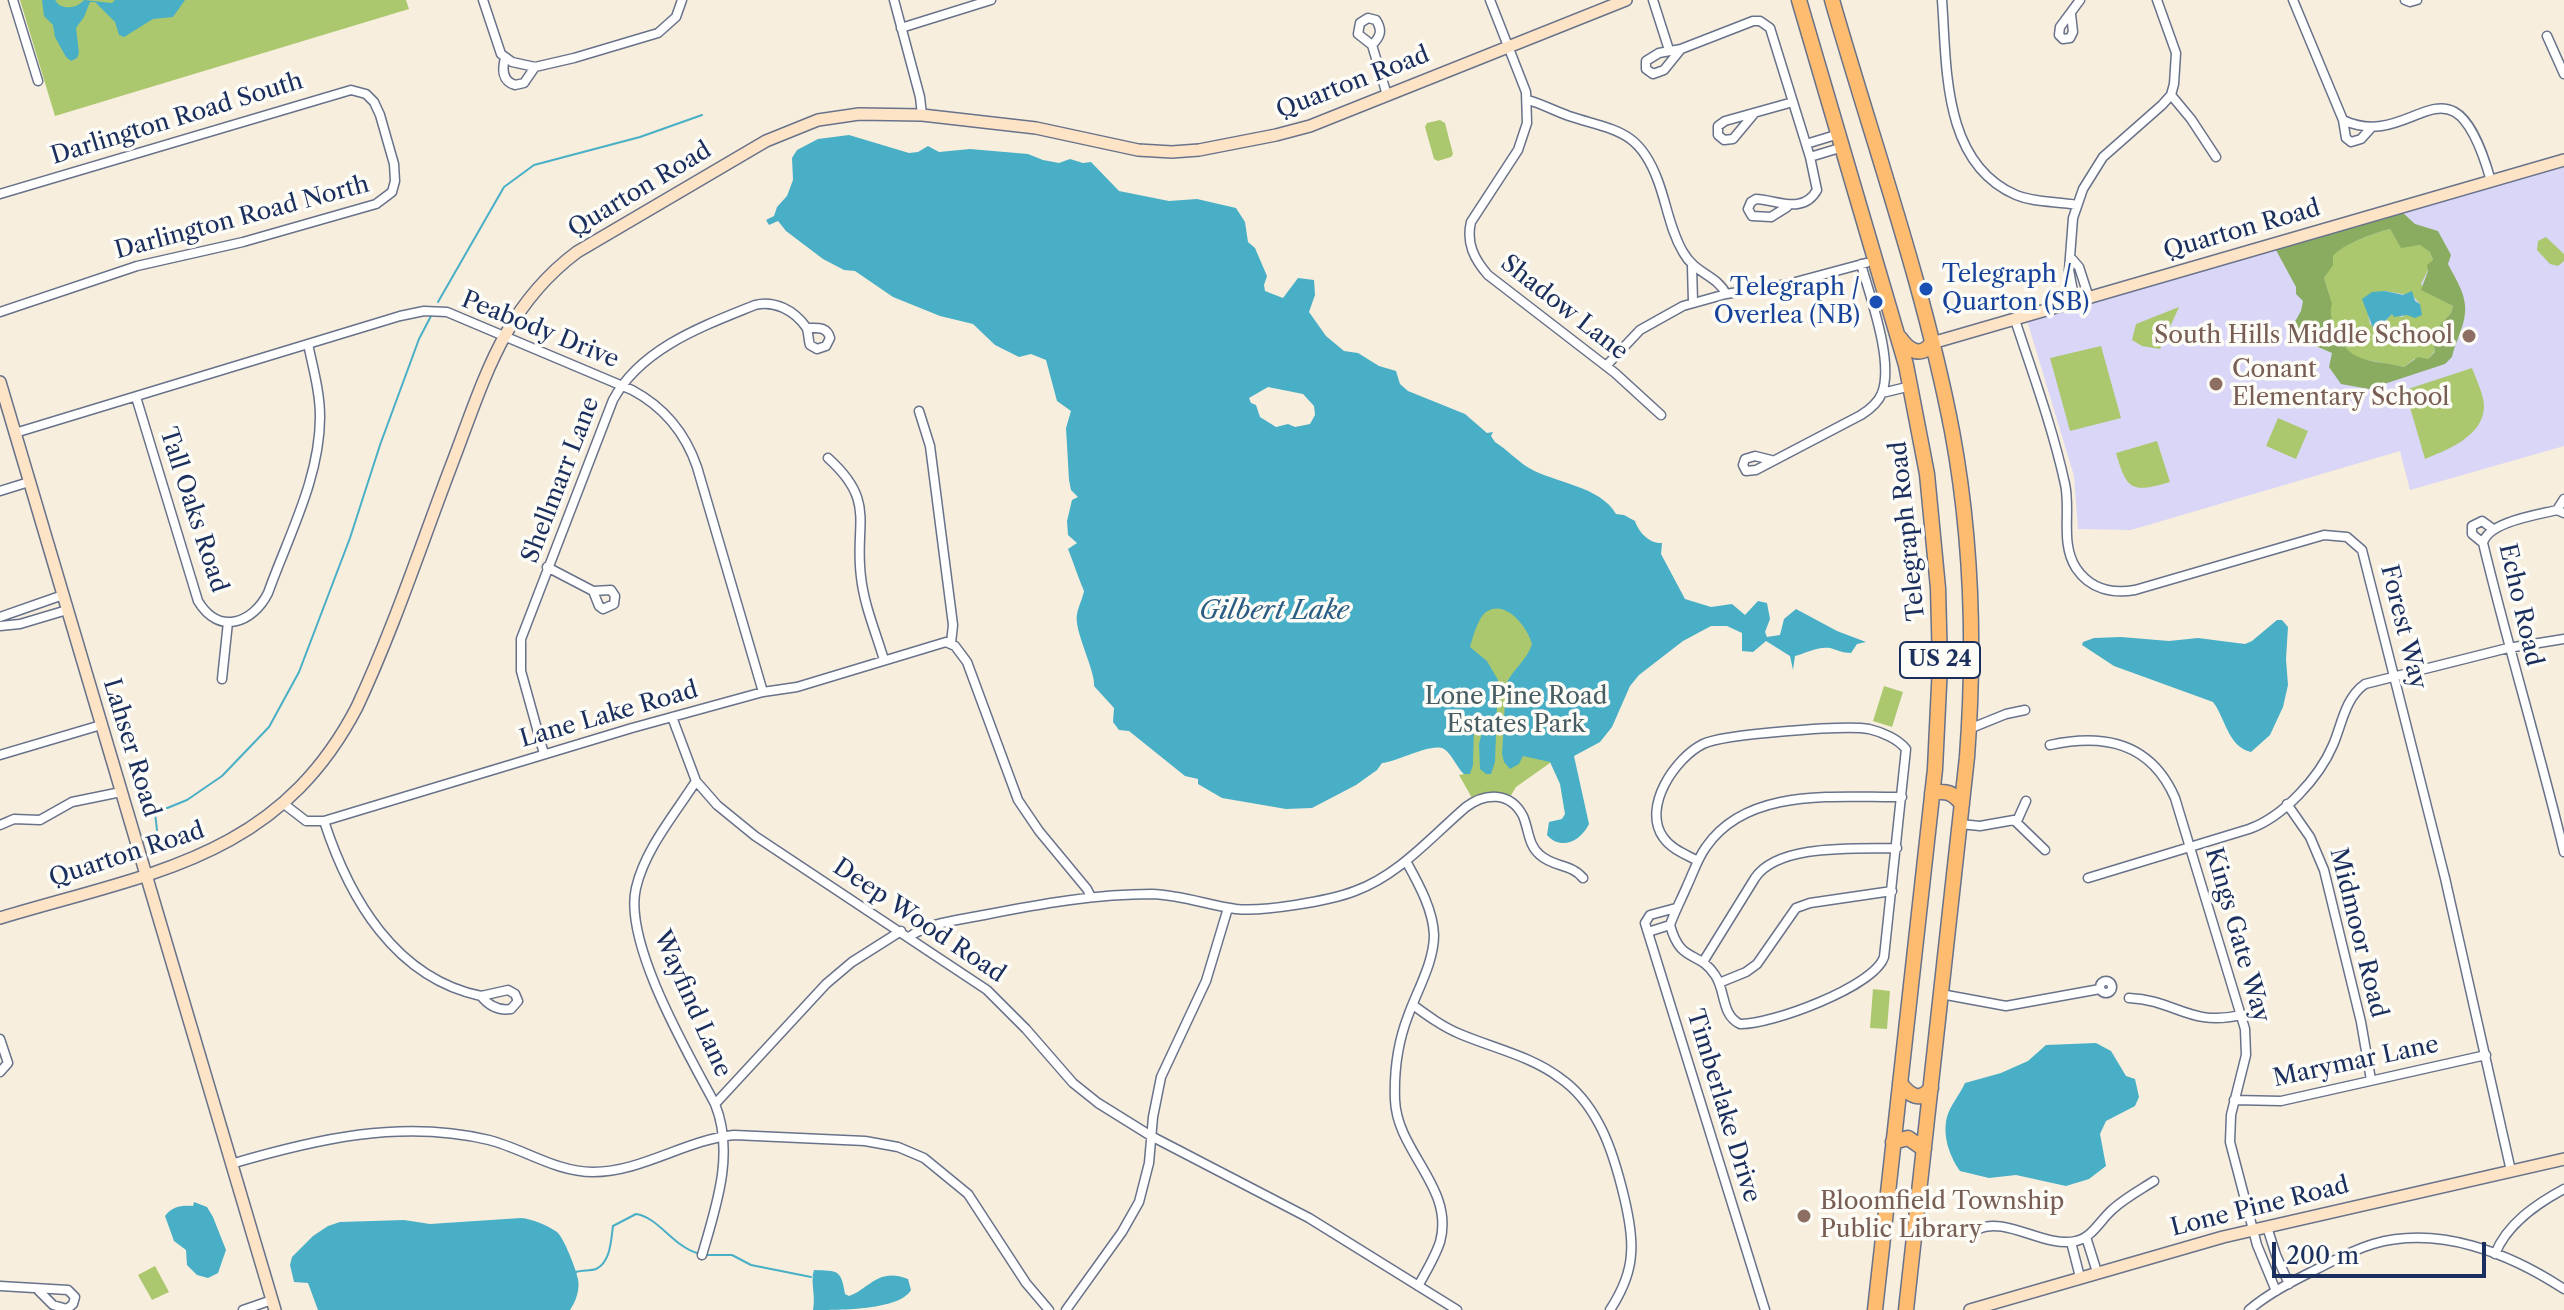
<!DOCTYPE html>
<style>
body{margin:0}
#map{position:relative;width:2564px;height:1310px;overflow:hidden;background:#f7eedd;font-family:"Libre Caslon Text",serif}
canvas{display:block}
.scale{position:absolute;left:2272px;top:1242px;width:214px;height:36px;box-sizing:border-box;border:4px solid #1b2f5e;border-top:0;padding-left:10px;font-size:24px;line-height:28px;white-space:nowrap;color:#1b2f5e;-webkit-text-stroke:6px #fdfcf7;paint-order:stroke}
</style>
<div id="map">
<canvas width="2564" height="1310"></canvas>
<div class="scale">200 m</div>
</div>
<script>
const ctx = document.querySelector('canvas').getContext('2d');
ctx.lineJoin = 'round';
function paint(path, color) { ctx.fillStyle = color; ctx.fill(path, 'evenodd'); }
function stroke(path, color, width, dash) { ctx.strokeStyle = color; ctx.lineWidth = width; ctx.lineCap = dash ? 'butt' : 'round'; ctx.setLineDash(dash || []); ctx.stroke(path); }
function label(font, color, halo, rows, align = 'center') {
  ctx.font = font + ' "Libre Caslon Text",serif'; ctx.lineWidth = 7; ctx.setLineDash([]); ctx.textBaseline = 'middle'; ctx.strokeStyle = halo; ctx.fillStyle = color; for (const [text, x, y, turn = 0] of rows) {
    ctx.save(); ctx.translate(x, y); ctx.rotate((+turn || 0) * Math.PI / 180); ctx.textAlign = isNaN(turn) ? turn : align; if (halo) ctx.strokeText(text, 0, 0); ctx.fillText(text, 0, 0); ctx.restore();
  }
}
paint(new Path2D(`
 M2564,164V446L2410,490L2400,451L2131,530L2078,529L2074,476L2026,317Z`), '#d9d6f7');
paint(new Path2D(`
 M20,0H406L409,9L55,116Z
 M1440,120L1445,123L1453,154L1451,157L1438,161L1434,159L1425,127L1427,123Z
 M2390,229L2401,247L2421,245L2430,252L2433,260L2421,284L2430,294L2453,306L2451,313L2432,334L2435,351L2428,359H2414L2404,367L2357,358L2346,351L2333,325L2329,312V295L2324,278C2330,270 2329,262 2334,254C2339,246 2379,231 2390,229ZM2385,291L2413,296L2420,304L2402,317L2392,314L2377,329L2370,324L2368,314Z
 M2546,237L2564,254V261L2558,266L2550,264L2537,250L2538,241Z
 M2179,307L2160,349L2142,346L2132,340L2136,324Z
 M2101,346L2121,418L2070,431L2050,358Z
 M2472,368C2476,379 2484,395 2484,406C2484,436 2447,450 2425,459L2405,390Z
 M2278,418L2308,431L2296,459L2266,446Z
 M2157,441L2170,482C2132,493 2127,491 2116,453Z
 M1460,597L1541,611L1550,763L1516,787L1510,797C1497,792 1485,791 1472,798L1459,775L1464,774Z
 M1884,686L1903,692L1892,727L1873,721Z
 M1873,989L1890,991L1887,1029L1870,1028Z
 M155,1266L169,1292L152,1300L138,1275Z`), '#acc86e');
paint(new Path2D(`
 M2403,213L2415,224L2438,231L2451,255L2448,264C2455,278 2467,295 2465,313C2464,328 2455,342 2452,357L2445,364L2369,389L2341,384L2329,367L2332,353L2288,334L2301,311L2303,301L2296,294V287L2276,250ZM2390,229L2401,248L2420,245L2430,252L2433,260L2427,265L2428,271L2421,290L2453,306L2451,313L2432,334L2435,352L2428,359L2418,357L2404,367C2372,359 2348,365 2335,329C2332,321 2329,312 2332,304L2324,278L2333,265V256C2341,245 2376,232 2390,229Z`), '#89ac61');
paint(new Path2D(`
 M42,0H55L59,5C68,9 77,8 84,0L112,3L115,0H185L173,17L153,19L124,37L119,35L115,22L95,2H90L84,17L76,28L79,53L77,58L71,61L66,57L55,37L53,25L44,16Z
 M849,135L909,153L918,152L928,146L939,152L970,149L1028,154L1043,160L1059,163L1070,159L1083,163L1091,162L1119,191L1169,201L1197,199L1236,208L1245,222L1248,242L1255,248L1267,276L1264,285L1265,291L1283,298L1298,278L1314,280L1315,295L1309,312L1326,336L1344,351L1358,353L1379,366L1396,371L1400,384L1408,391L1465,414L1487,433L1493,432L1491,436L1495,442C1508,450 1517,461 1529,468C1555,483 1600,486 1616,514L1624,515L1635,521C1639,533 1650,544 1662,543L1661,554L1685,599L1711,607L1732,604L1745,615L1758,601L1767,603L1770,619L1765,632L1767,637L1780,635L1784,619L1796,609L1837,631L1866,642L1857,644L1851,653C1842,653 1838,650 1830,648C1818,646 1806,653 1795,656L1793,670L1790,656L1766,641L1753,652L1742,651V633L1727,626H1711L1683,641L1639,675L1630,686L1612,727L1600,742L1574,756L1589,824C1581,841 1561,851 1547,835L1549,822L1562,819L1565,814L1560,784L1550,762L1523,756L1519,764L1510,769L1504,762L1502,754L1506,684C1513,669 1527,660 1532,644C1528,628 1506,598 1486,612C1478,618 1473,637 1470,647L1487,661L1498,680L1495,762L1491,774H1486L1480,769L1479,744L1484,724L1481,719L1474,725L1473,765L1470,774H1464C1457,768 1452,754 1444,749C1432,742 1397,762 1382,763L1377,770L1356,785L1312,808L1286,809L1222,798L1198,784V779L1185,776L1129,731L1119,730L1113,722L1114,708L1094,686C1096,675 1079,640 1077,623C1075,611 1082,602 1084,591C1078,577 1074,564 1068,549L1077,543L1068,535L1067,521L1072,500L1078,497L1071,490L1069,480L1066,428L1071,411L1057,401L1046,360L1031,354L1019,357L995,345L973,324L940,316L893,297L855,271L844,270L823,259L786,231L778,221L769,225L766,220L774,216L777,207L787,196L793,180L792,158L797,150L818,139ZM1268,387L1303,394L1314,406L1315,415L1310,424L1295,427L1288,424L1276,427L1260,417L1256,405L1251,403L1249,398Z
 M2385,291L2403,295L2412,291L2415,301L2420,304L2422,315L2415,318L2407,315L2394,317L2392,314L2377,329L2373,328L2362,299L2372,292Z
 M2277,620H2282L2288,627L2286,659L2288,685L2283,707L2270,735L2251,752C2228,747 2225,717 2213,702L2114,666L2082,645L2083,642L2094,638L2121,637L2169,641L2198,638L2245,644L2252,641Z
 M2096,1043L2111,1051L2126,1076L2135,1079L2139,1097L2135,1106L2106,1121L2100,1134L2106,1166L2089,1179L2066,1186L2016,1175L1989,1178L1960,1171C1950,1157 1942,1136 1947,1117C1950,1106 1960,1094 1965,1083L2001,1073L2028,1061L2046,1045Z
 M194,1202L207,1207L213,1217L226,1250L218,1273L208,1278L197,1275L187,1265L186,1250L174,1241L165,1216C172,1206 183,1205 193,1206Z
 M521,1218C532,1219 547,1225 557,1232C564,1238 576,1269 578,1279C580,1290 576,1301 570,1310H318L308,1283L294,1282L290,1265L292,1257L313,1236L328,1226L340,1222L404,1220L430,1224Z
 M814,1270C838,1271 841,1269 845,1294L849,1296C870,1288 879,1267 908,1279L911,1290C900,1310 841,1310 813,1310C816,1296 810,1281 814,1270Z`), '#48afc7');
stroke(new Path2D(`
 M438,302L504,187L534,165L640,137L702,115
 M157,830L155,813L187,800L222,776L269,727L299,672L350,538L380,445L419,339L431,316
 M707,1255H732L751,1265L811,1277
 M576,1272C582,1270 590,1271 596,1269C611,1262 611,1239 613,1226L636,1214C658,1217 673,1246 697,1253`), '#48afc7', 2);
const street = new Path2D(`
 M13,0L38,81
 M483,0L501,54L512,62L535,67L574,58L658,33L676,17L682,0
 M894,0L920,97L922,115
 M1490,0L1526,92L1527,123L1518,150L1471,222C1466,243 1474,259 1488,275L1615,373L1661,415
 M1653,0L1669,50
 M1942,0C1947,67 1942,163 2016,195C2035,203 2057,201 2077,205
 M2293,0L2343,120C2415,154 2451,40 2491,181
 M2405,0L2410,2L2417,0
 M2071,14L2073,32L2070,38L2063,39L2059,35L2060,27L2080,0
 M901,28L991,0
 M2547,36L2564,74
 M1372,45C1380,37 1383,31 1376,20L1368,18L1360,23L1358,34L1372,45L1387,95
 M1681,49L1664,70L1653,74L1646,69V61L1659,53L1681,49L1753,21H1760L1770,28L1810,157L1817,190C1803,215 1777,200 1756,199L1751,202L1748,209L1752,216L1771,217L1787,207
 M505,58C502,69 502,81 515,85L524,83L535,67
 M2171,95L2191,119L2216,157
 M1528,100C1542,104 1555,111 1569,116C1615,131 1639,129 1658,181C1667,205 1670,230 1683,252C1695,274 1717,275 1726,294
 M1753,115L1733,139L1724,140L1718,135V126L1725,121L1793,102
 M2343,120L2346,138L2351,142L2361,139L2371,128
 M1806,144L1839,134
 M1810,157L1843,147
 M0,194L351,90L366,94L374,102L380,115L394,164L395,181L392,192L376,204L243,242L137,266L0,312
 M2072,259L2079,267L2089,298
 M1692,266L1693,302
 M2075,302L2069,270L2073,218L2083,189L2103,157L2162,105L2171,95L2174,84L2176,53L2157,0
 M2015,320C2033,374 2053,429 2065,484C2071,511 2060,543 2076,568C2090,589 2112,594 2135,590L2324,535L2347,537L2362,550L2445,878L2511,1171
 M1606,366L1640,330L1683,306L1726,294L1788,284L1866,263
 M1882,393L1911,386
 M136,397L198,601C219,636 253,623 268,593C288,537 320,478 320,417C320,392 313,368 308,344
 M919,411L930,446L953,625L951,643
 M15,433L400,316L424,311L447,312L632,390C664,407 685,432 697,467L763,692
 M828,458C877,502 854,523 861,577C864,605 876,633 884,660
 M1771,460L1755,456L1745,459L1743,465L1746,471L1756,470L1861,415C1869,410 1878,403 1882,393C1894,361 1870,297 1861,264
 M0,491L29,482
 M2557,510L2564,499
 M2564,513L2557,510C2537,515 2488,522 2483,543C2508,647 2539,748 2564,852
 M2483,543L2472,534V526L2482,521L2493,529
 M547,567L593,591L599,606L603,609L614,604L615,596L611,590L593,591
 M0,617L63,595
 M0,626L20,624L67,610
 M222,679L228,622
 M672,717L696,781L717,805L755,836L987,990L1026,1029L1073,1083L1098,1103L1151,1136L1309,1218L1457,1310
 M1969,729L2006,714L2025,710
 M2050,745C2105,733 2151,743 2175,798L2245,1029L2246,1055L2231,1115L2230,1142L2257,1245L2276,1291
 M544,754L521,671V639L613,400C641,348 703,326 755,305C774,300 794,310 806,327C809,332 808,340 810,345L817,349L826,346L830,338C827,326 817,328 807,328
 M0,755L101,725
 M696,781C675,814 645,849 636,888C623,943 689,1055 715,1104C735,1153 716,1207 702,1255
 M284,804L306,821H324L632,728L763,692L797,687L946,642L955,646L967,662L1018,800L1039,831L1087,889L1091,897
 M2287,804L2310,837L2324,870L2361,1022L2371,1080
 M324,821C349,898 395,978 481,996C489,1006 498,1011 511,1009L518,1001L515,994L508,990L481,996
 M2017,821L2026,801
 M1960,824L1980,826L2014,820L2045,850
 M0,825L14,819L40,820L72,802L121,792
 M1406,861C1418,883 1433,909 1434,935C1434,962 1417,991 1408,1016C1398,1042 1394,1073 1395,1100C1397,1152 1455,1188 1440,1242C1435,1257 1426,1272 1418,1286
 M2088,878L2249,829C2283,817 2319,778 2333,745C2342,724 2345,698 2365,684L2508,648L2564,639
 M1676,908L1650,915L1645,923L1765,1310
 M1670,925C1681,965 1698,949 1715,975C1726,991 1721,1015 1740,1024C1770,1025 1874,987 1884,957L1906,749C1898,739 1882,732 1869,729C1846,725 1723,734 1703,744C1675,758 1642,807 1663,837C1671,849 1685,854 1698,861
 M1670,925C1675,911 1681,900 1687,886C1693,873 1698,858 1706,847C1748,786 1838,798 1902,797
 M1648,932L1670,925
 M909,937C930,922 960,920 984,915C1040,904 1096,894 1152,894C1181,895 1208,905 1236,909C1263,912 1329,901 1355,891C1399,875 1431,837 1466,807C1485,793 1510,791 1523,816C1529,830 1528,845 1540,855C1553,867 1572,864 1583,878
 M1703,962L1755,878C1778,843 1858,849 1897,848
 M2100 987a6 6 0 1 1 12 0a6 6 0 1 1-12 0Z
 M1719,983L1746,972L1757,964L1796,908L1810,903L1892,891
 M1941,994L2006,1006L2100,989
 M2129,998C2176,1000 2189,1027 2241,1015
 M1413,1005C1428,1016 1443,1027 1460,1034C1493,1048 1531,1056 1560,1078C1576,1089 1590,1107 1599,1124C1614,1151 1634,1223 1631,1254C1630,1274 1621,1293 1610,1310
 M0,1039L8,1063L0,1072
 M2234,1100L2281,1101L2486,1055
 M715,1104L826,984L852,962L901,931
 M231,1164C316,1139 401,1119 489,1140C524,1149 556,1172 593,1172C642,1172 685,1140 734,1135L865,1141L898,1147L924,1158L968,1194L1026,1283L1049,1310
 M2267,1227L2276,1255L2289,1284
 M1978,1229C2006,1216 2044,1248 2076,1241C2092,1238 2101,1219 2113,1209C2125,1198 2140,1190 2154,1181
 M2086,1237L2097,1272
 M2071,1242L2080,1277
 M2495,1254C2507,1224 2536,1204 2564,1189
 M0,1286L68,1290L75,1297L73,1304L67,1309L53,1305L38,1290
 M243,1310L272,1300
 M1066,1310L1122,1232L1139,1202L1149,1163L1153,1117L1161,1077L1206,981L1228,908
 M2249,1310C2269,1293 2293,1281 2317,1269C2335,1260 2353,1250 2373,1244C2439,1225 2509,1253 2564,1289`);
const secondary = new Path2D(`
 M1932,343L2564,160
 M0,382L275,1310
 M0,918C149,873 278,859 357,707C393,630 420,548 450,469C483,384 501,309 577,252L766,141L818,120L859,114L922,115L1036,128L1138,150L1172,152L1199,150L1276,135L1310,126L1626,0
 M1970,1310L2223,1237L2564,1159`);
const highway = new Path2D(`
 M1799,0L1906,365L1927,474L1938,588L1940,665L1935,769L1875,1310
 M1832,0C1873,143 1924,285 1952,431C1972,538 1975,649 1967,757L1906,1310
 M1900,338C1909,351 1921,358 1932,343
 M1932,793C1947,790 1953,793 1962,804
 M1900,1083C1909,1095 1920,1103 1931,1088
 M1893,1142L1908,1138L1924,1149`);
stroke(street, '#68728a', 11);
stroke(secondary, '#68728a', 14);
stroke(highway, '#68728a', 17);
stroke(street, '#fff', 8);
stroke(secondary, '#fee4c6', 11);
stroke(highway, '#fdbc70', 14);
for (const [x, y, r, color] of [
 [1926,289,8,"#1a4fb4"],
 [1876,302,8,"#1a4fb4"],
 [2469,336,8,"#8d6e63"],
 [2216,384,8,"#8d6e63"],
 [1804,1216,8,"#8d6e63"]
]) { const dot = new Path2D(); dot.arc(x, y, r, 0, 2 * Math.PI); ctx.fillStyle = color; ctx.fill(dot); stroke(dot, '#fdfcf7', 3); }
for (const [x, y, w] of [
 [1940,660,80]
]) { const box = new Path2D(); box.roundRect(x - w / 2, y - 18, w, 36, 6); ctx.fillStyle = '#fdfcf7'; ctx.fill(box); stroke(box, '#1b2f5e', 2); }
label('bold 22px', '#1b2f5e', null, [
 ["US 24",1940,660]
]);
label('24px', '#1b2f5e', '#fdfcf7', [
 ["Quarton Road",1353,83,-21],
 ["Darlington Road South",177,119,-17],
 ["Quarton Road",640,190,-31],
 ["Darlington Road North",242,218,-15],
 ["Quarton Road",2242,230,-16],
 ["Shadow Lane",1564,308,38],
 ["Peabody Drive",540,330,22],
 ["Shellmarr Lane",561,480,-69],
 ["Tall Oaks Road",193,510,72],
 ["Telegraph Road",1908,531,-96],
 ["Echo Road",2520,605,77],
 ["Forest Way",2403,627,76],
 ["Lane Lake Road",609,715,-16],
 ["Lahser Road",131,748,73],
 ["Quarton Road",127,855,-18],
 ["Deep Wood Road",919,921,34],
 ["Midmoor Road",2358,933,76],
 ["Kings Gate Way",2237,935,74],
 ["Wayfind Lane",692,1004,66],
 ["Marymar Lane",2356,1062,-12],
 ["Timberlake Drive",1723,1106,73],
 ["Lone Pine Road",2260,1207,-14]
]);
label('24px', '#164399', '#fdfcf7', [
 ["Telegraph /",1942,275],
 ["Quarton (SB)",1942,303],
 ["Telegraph /",1860,288,"right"],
 ["Overlea (NB)",1860,316,"right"]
], 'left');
label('24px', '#785e54', '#fdfcf7', [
 ["South Hills Middle School",2453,336,"right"],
 ["Conant",2232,370],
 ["Elementary School",2232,398],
 ["Bloomfield Township",1820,1202],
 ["Public Library",1820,1230]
], 'left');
label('24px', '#465d63', '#fdfcf7', [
 ["Lone Pine Road",1516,697],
 ["Estates Park",1516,725]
]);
label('italic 26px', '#2b5c83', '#fdfcf7', [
 ["Gilbert Lake",1274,611]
]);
</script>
